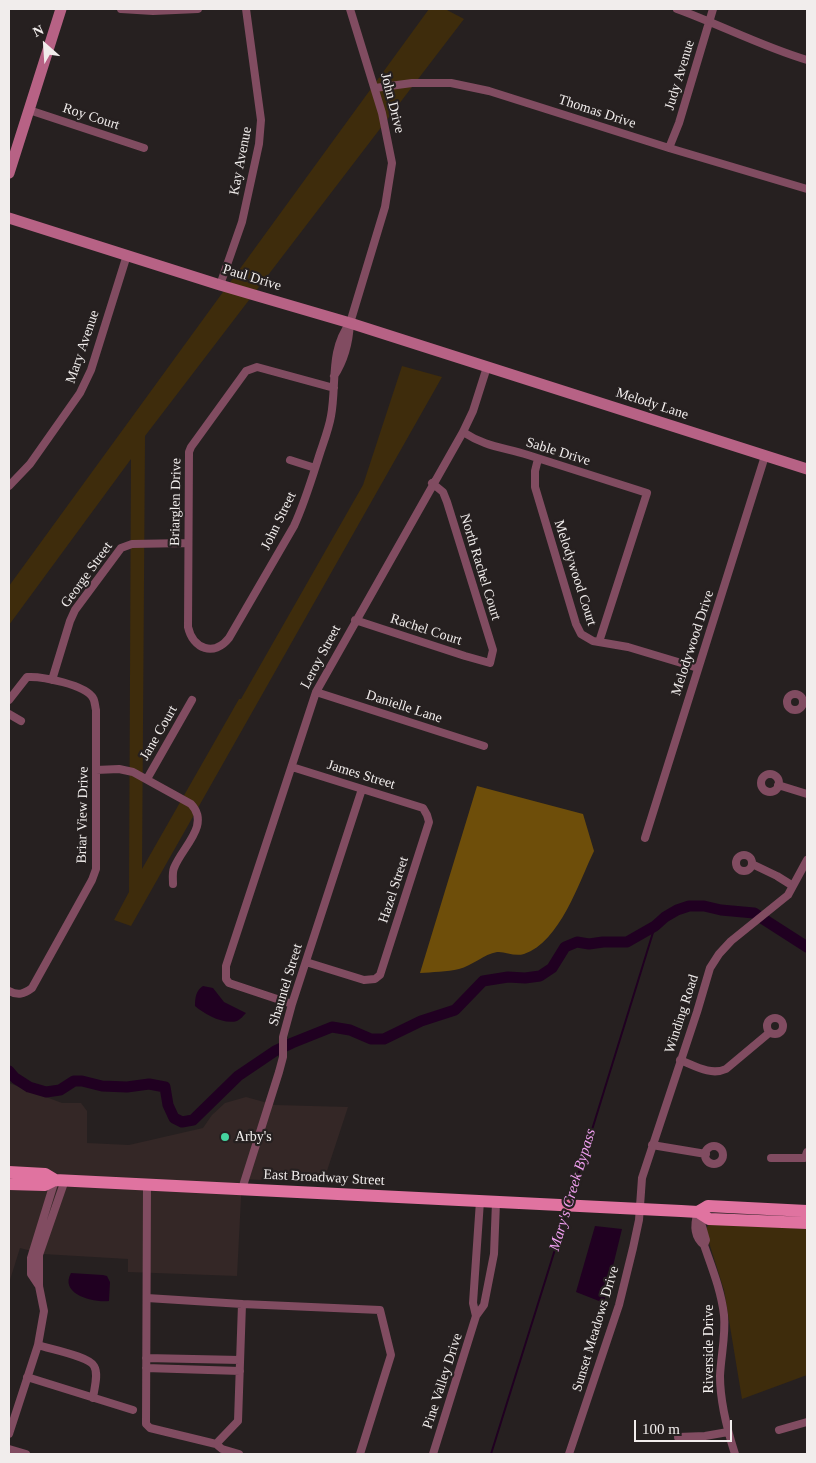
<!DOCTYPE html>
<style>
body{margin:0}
#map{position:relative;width:816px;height:1463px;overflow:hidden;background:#262020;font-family:Georgia,serif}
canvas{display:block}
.frame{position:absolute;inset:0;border:10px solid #f1edec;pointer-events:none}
.north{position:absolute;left:20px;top:20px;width:50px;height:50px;-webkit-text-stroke:4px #262020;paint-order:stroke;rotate:334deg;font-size:14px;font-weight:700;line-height:20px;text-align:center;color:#f1edec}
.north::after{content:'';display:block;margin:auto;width:18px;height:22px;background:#f1edec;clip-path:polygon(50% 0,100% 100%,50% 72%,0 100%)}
.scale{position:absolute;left:634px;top:1420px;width:98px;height:22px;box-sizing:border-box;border:2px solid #f1edec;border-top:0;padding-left:6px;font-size:15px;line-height:18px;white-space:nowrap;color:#f1edec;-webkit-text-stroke:4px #262020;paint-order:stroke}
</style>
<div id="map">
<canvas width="816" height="1463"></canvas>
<div class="frame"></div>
<div class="north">N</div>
<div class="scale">100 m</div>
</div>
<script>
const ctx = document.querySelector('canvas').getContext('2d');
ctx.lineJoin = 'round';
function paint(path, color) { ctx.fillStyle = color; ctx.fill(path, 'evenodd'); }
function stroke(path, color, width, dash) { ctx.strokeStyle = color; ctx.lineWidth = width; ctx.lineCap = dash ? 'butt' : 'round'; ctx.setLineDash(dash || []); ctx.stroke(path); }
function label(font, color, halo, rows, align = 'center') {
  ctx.font = font + ' Georgia,serif'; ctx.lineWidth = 4.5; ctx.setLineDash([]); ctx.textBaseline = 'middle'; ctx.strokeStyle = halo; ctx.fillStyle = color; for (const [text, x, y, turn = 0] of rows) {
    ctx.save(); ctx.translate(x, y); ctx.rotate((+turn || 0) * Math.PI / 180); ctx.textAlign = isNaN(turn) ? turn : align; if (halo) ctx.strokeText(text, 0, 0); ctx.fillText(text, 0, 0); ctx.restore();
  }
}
paint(new Path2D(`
 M9,1083L62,1103H81L87,1111V1143L129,1145L203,1128L212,1115L225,1103L246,1097L275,1105L348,1107L323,1183L242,1179L237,1276L128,1272V1259L43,1254L20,1248L9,1283Z`), '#342726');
paint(new Path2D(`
 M429,9H445L464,19L145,436L142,869L239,699H241L363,485L402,366L442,377L131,926L114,920L129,892L131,459L9,625V586Z
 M710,1223L807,1229V1375L742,1399L724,1290L705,1230Z`), '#3e2c0c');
paint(new Path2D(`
 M477,786L583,814L594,851C579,882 560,942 524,954C514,957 505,951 497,952C484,954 472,966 459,969C447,972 432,972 420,973Z`), '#6e4e0a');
paint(new Path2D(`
 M203,986L213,988L224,1002L246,1013C243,1016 241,1019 237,1021C224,1025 204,1014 195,1006C195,998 196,990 203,986Z
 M595,1226L622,1229L604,1303L576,1292Z
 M71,1273L103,1275L107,1276L110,1282L109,1301C93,1303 59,1294 71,1273Z`), '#200021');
stroke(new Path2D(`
 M570,1201L655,926
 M491,1454L567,1211`), '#200021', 2);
stroke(new Path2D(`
 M9,1071L15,1078L29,1087L46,1092L60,1090L74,1081H82L102,1086L127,1087L149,1084L165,1087L168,1105L174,1118L182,1122L193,1120L238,1076L275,1051L292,1043L332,1027L350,1030L371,1039H384L421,1021L455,1010L483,981L508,977L525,978L540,976L552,968L565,947L577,942L589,944L603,942H627L655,926L665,917L677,910L689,906H704L721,910L754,913L807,947`), '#200021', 11);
stroke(new Path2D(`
 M121,9L153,11L198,9
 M677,9C721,25 763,47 807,60
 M375,88L412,83H451L489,91L669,148L807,189
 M29,110L144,148
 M669,148L679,123L713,9
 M220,285L242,222L259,144L261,120L246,9
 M334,376C344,361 349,341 350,323L385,207L392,163L382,113L350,9
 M334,388L257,367L246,371L191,447L189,452L188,627C193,649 214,657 229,638L294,526C305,502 312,478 320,453C324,441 329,428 331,416C337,384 329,351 350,323
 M463,432C486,447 502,447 528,455C568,468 607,480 647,493L599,642
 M538,459L535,471V487L576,624L581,634L593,641L628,647L698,668
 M290,460L315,468
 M9,486L30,464L80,393L91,370L127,255
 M355,620L465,656L490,663L493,650L447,502L443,492L432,483
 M52,680L70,621L75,610L121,548L132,544L187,543
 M316,692L484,746
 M787 702a8 8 0 1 1 16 0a8 8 0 1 1-16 0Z
 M9,700L27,677C42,676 86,685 93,698C95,701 95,706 96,710V869L92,880L32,988C24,994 18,996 9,991
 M9,714L21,721
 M292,767L423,808L427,815L429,822L380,975L375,979L364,980L306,962
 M96,770L119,769L133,772L191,804C211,825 182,847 174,868C172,873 173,878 173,884
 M761 783a9 9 0 1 1 18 0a9 9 0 1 1-18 0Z
 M147,779L192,700
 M778,785L807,794
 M645,838L765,456
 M736 863a8 8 0 1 1 16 0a8 8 0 1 1-16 0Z
 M752,864L777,876L793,886
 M292,1004L229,983L226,979V966L316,692L463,432L473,411L487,367
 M767 1026a8 8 0 1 1 16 0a8 8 0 1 1-16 0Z
 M680,1060C695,1066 711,1076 726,1069L769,1033
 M652,1145L706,1154
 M705 1155a9 9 0 1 1 18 0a9 9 0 1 1-18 0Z
 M771,1158H805L807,1152
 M147,1185L146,1424L150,1428L216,1444L238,1421L242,1304L380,1310L391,1355L360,1454
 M242,1189L279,1072L283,1057V1037L292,1004L362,789
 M698,1212C694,1224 693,1236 704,1245C712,1268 721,1290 724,1315C726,1335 721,1355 720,1376C720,1403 727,1429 735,1454
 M698,1212L706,1240L704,1245
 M39,1286L31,1274V1258L55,1180
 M147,1298L242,1304
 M476,1316L473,1303L480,1201
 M38,1345C49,1349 89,1356 94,1366C99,1374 94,1389 93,1398
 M146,1358L240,1360
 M146,1368L240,1371
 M27,1377L133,1410
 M779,1430L807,1422
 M9,1434L38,1345L44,1311L39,1286V1255L65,1180
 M678,1437L705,1436L728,1432
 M216,1444L222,1449L239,1454
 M9,1449L26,1454
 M433,1454L476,1316L484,1305L494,1254L496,1202
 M569,1454L619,1305L633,1248L639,1220L642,1178L697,1012L710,968L719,954L731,941L788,895L807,860`), '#814c61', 8);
stroke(new Path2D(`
 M9,173L61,9
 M9,218L220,285L350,323L807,469`), '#b76285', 11);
stroke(new Path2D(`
 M9,1172L45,1174L55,1180L681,1211L698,1212L709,1219L807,1223
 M9,1184L45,1185L55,1180
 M698,1212L708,1206L807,1211`), '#e073a0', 12);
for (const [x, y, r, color] of [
 [225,1137,5,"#45d49f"]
]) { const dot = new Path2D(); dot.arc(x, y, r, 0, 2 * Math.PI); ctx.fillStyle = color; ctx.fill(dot); stroke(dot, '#262020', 2); }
label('14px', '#f1edec', '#262020', [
 ["Judy Avenue",680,75,-73],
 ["John Drive",392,103,76],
 ["Thomas Drive",597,112,18],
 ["Roy Court",91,117,18],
 ["Kay Avenue",241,161,-79],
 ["Paul Drive",252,278,17],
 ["Mary Avenue",83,347,-71],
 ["Melody Lane",652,404,18],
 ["Sable Drive",558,452,17],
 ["Briarglen Drive",176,502,-89],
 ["John Street",279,521,-64],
 ["North Rachel Court",480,567,73],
 ["Melodywood Court",575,573,72],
 ["George Street",87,575,-54],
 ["Rachel Court",426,630,18],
 ["Melodywood Drive",693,643,-72],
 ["Leroy Street",321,657,-62],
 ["Danielle Lane",404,707,18],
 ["Jane Court",159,733,-60],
 ["James Street",361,775,17],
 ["Briar View Drive",83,815,-89],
 ["Hazel Street",394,890,-72],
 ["Shauntel Street",286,985,-73],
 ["Winding Road",682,1014,-72],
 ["East Broadway Street",324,1178,3],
 ["Sunset Meadows Drive",596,1329,-73],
 ["Riverside Drive",709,1349,-90],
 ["Pine Valley Drive",443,1381,-72]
]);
label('14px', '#f1edec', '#262020', [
 ["Arby's",235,1137]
], 'left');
label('italic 15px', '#f09ff0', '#262020', [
 ["Mary's Creek Bypass",573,1190,-73]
]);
</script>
